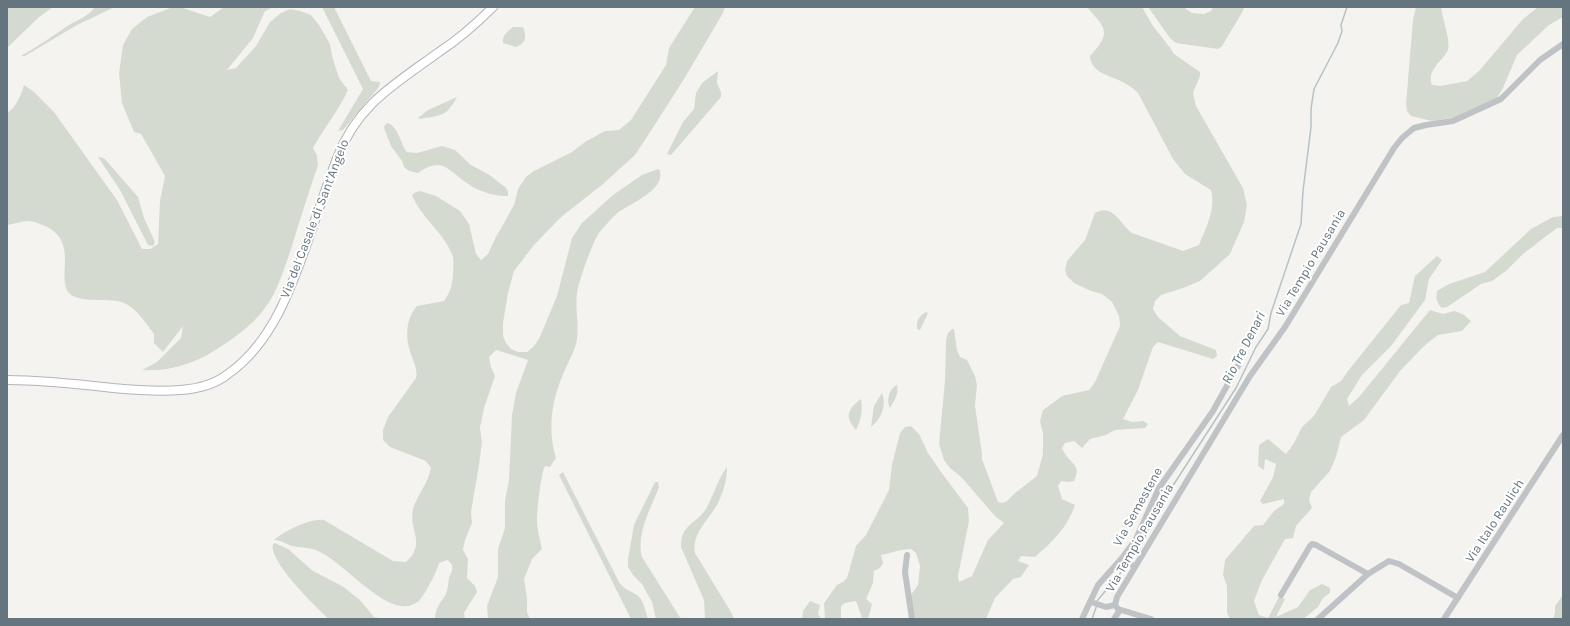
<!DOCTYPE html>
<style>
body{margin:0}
#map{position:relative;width:1570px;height:626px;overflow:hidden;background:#f4f3f0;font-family:Karla,sans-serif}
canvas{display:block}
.frame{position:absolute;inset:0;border:8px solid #65757f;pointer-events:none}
</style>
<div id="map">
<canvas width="1570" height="626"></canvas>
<div class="frame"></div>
</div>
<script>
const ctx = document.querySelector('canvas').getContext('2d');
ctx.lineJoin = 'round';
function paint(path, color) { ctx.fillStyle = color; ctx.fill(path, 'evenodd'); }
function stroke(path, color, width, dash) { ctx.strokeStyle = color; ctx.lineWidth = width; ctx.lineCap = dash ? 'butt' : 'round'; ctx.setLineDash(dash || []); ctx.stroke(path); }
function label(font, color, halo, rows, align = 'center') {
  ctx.font = font + ' Karla,sans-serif'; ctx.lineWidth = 4; ctx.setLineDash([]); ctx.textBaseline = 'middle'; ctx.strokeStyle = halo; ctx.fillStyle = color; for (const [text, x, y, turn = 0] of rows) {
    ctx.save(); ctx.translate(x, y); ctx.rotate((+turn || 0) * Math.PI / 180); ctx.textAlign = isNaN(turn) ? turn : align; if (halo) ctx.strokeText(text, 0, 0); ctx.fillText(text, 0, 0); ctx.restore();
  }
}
paint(new Path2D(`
 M7,7H53L38,18L7,48Z
 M95,7H115L77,25L25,56H21C38,46 53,36 69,25C79,19 89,16 95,7Z
 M173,7L183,8L210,17L224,7H273L265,11L253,38L227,70L236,68L256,46L270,22L281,13L290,9L300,11L311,15L319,25L330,44L332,56L339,78L348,90C339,110 324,128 313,148L317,155L318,165C309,192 300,219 292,246C285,266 278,291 265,308C252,326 233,339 214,351C193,364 167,372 142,370L157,362L181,338L183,326L163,352L154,343V334C146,323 137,309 124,303C110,297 82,304 70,294C55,279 80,242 45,226C40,224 34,221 28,221C21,221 14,224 7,225V113C16,108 21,95 24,85L33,91L54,112L117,200L142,249H150L158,244L160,201L165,176L141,134L134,132L122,103L119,73L123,45L132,29L147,17Z
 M322,7H334L371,81L380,82L379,87L343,130L338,131L363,89Z
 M695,7H725L723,13L684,79L654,126L635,155L603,184L560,218L534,245L514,271L508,293L503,323V336L506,343L511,349L518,352H527L533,347L539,339L557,296L572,238L582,223L613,195L642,175L658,169L660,171C665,192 627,204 615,215C610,220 604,227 599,233C592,243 579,281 577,293C575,308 579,324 577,339C576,349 569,360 565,370C552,398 547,428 556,458L550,467L545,466C541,473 537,510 537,520C537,530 540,539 542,549L532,559L524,579L527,598V612L530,619H488L487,606L498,577V549L505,528V501L509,480L512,415L516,393L528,360L496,350L489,357L491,367L495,376L484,408L480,428L482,442L479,465L471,512L472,523L465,540L463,550L468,559L467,578L475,586L477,592L464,613L465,619H435C435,608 441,602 446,594C448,589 448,583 449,578C452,570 456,566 447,560L439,563C437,572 425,594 419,601C414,605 408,607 402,606C376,604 342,561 316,550C308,547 299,548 292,546C286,544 281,540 274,540C284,531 310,518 324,520L393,561L406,562C427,543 408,530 413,509C417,495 428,484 431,468L426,461L390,447L383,440V430L388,417L416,378C418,370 414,364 412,357C405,339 405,320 417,306L444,301C450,293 452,286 453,275C453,270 454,262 453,257C445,233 421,218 412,195L416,192L420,191L436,196L460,211L469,224L476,254L481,260L488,254L496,237L514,205L518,189L526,177L534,171L572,152L585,142L605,131L619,130L631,120L666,65L669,48Z
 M1087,7H1142L1153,26L1171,49L1174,54L1200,72V76L1193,93L1196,106L1243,188L1247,205L1244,222L1230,254L1200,281L1183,288L1161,295L1155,301L1153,309L1158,317L1180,336L1216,350L1217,356L1213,359L1158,342L1153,347L1138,390L1123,419L1132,422L1143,421L1148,424L1145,428L1115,430L1106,435L1090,439L1082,448L1074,441L1065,443L1062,448C1064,452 1066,456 1069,459C1077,467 1079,470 1074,481L1069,482L1061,481L1058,486L1062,499L1075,505C1068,527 1052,542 1035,557L1021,556L1018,561L1029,565L1021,577L1013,579L995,598L986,619H917L910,612L908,599L918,585L920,566L916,553L911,549C901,549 891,553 881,555L883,563L880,568L874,571L873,583L866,599L872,604L868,619L862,618L856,601L845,603L841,606V619H825L824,603L837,585L843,582L847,578L856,546L866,535L889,490L892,465L900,433L905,427L911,426L919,434L928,453L941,472L968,508L969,521L958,576L959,582L972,576L988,540L1004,523L995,516L962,478L950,468L944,460L939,444L945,381L946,340L948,333L952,329H954L957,350L960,357L967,360L975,376L977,385L975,406L982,454V459L998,502L1003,503L1007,501L1015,493L1037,476L1043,454V433L1040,421L1043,410L1062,396L1089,390L1095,382L1120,326L1119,316L1112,302L1102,294L1091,291L1074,283L1067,276L1065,270L1067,261L1085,240L1095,213C1113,203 1119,223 1132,233L1183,251L1199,245C1206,227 1216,210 1211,190L1185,174L1173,159L1138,93C1135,90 1132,87 1128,85C1115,76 1091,75 1090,56C1112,32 1106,29 1087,7Z
 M1148,7H1183L1192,13L1204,14L1211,11L1213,7H1244L1243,11L1222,46L1218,49L1176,43L1170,38Z
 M1416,7H1441C1442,16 1451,42 1448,50C1442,62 1426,70 1432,85L1440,86L1467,81L1479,71L1523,19L1538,7H1563V17L1549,25L1517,55L1503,88L1497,98L1477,108L1457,117L1432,121L1411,116L1407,111L1406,104L1413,20Z
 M513,27H523C527,37 526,43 516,47L503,43C502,35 507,32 513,27Z
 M718,71L717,83L721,92V97L671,155L667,154L683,122L694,109L696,93L702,83Z
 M457,97C446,117 442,115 420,119L418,118L428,110Z
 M388,123C399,128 400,143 407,152L417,153L442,146L455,150L471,165L488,174L505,187L508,191V196C496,197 477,191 467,183C458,178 449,166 438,165C430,165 424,169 418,173L409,171L404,167L402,161L391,146L384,128L385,125Z
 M98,157L104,158L138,197L144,218L155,242L153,246L148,245L120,190Z
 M1563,216V228H1557L1523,254L1506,271L1492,281L1481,284L1447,307L1442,308C1436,302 1436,299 1437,291L1449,284L1485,272L1531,229L1553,217Z
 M1437,256L1442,260L1429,279L1425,300L1391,346L1362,375L1347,399L1349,406L1359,397L1430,310L1443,314L1455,311L1464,315L1471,321L1462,331L1438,335L1424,346L1400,371L1364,420L1341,437L1336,457L1330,471L1311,492L1309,500L1312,508L1296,526L1293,538L1285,539L1262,580L1254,601L1259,615L1268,618L1279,597L1285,599L1276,617L1298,607L1310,590L1322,584L1330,588V593L1323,598L1318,607L1303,619H1230L1227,613V586L1223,575L1225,560L1254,526L1263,525L1274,511L1284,504V499L1263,504L1260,501L1273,477L1276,464L1265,459L1264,470L1258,466L1259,445L1268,439L1286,454L1294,443L1302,427L1314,416L1331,387L1341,381L1348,371L1401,305L1409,303L1415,276Z
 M926,312L928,313L920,330L917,329C916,321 919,316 926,312Z
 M897,385C899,394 894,401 890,408C886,401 889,388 897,385Z
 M882,393C887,406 881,419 871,427L874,406Z
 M861,399C863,410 861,420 856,430C844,416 848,409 861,399Z
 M727,467C727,479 724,490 719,501C711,518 691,533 695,553L731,612L734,619H705L704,600L681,547C680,525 696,524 706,509C714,495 717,480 727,467Z
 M563,472L619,582C626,591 629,590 637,595C644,600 645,611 648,619H631L559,475Z
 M655,482H658L659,487C651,508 636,534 642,557L681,619H656L652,602L642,584L633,575L628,567V559L634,525Z
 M275,543L288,549L313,571L342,586L360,600L374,617L383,619H329C316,607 268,561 273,544Z
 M1563,595V619H1553L1555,613V606Z
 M810,601L820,605L818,614L821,619H802L803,611Z`), '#d5dad1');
stroke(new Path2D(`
 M1130,561C1141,549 1147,534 1152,518L1236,388L1256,347L1268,329L1271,313L1301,224L1303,191L1311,127V109L1314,89L1338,43L1342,31L1341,25L1347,7
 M1097,601L1128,564
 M1092,619L1097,605`), '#b6c2c5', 1.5);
const major = new Path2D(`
 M7,380C42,380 78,384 113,388C135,390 157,392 180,390C197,389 214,385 228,374C274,342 293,283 311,232C319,208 328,183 337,158C358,104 395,84 439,52C459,39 476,24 493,7`);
stroke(major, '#b1b5b8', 10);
stroke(new Path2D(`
 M907,555L905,572L912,619
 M1122,558L1135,567
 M1281,595L1310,546L1312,544L1316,545L1368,574
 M1091,602L1106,607L1115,605
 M1115,605L1117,597L1250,376L1285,327L1394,148L1402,138L1414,128L1426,125L1453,121L1501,99L1540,60L1563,44
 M1115,605L1118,609L1151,619
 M1082,619L1098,585L1122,558L1136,539L1159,488L1213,411L1239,364
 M1114,619L1120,610
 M1318,619L1368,574L1389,561L1399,564L1458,598
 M1444,619L1563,435`), '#bfc3c6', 6);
stroke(major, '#fff', 8);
label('13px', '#65757f', '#fff', [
 ["Via del Casale di Sant'Angelo",315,219,-69],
 ["Via Tempio Pausania",1311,263,-59],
 ["Via Semestene",1138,507,-61],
 ["Via Italo Raulich",1495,521,-57],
 ["Via Tempio Pausania",1140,538,-60]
]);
label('italic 14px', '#60777c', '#fff', [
 ["Rio Tre Denari",1244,348,-63]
]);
</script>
